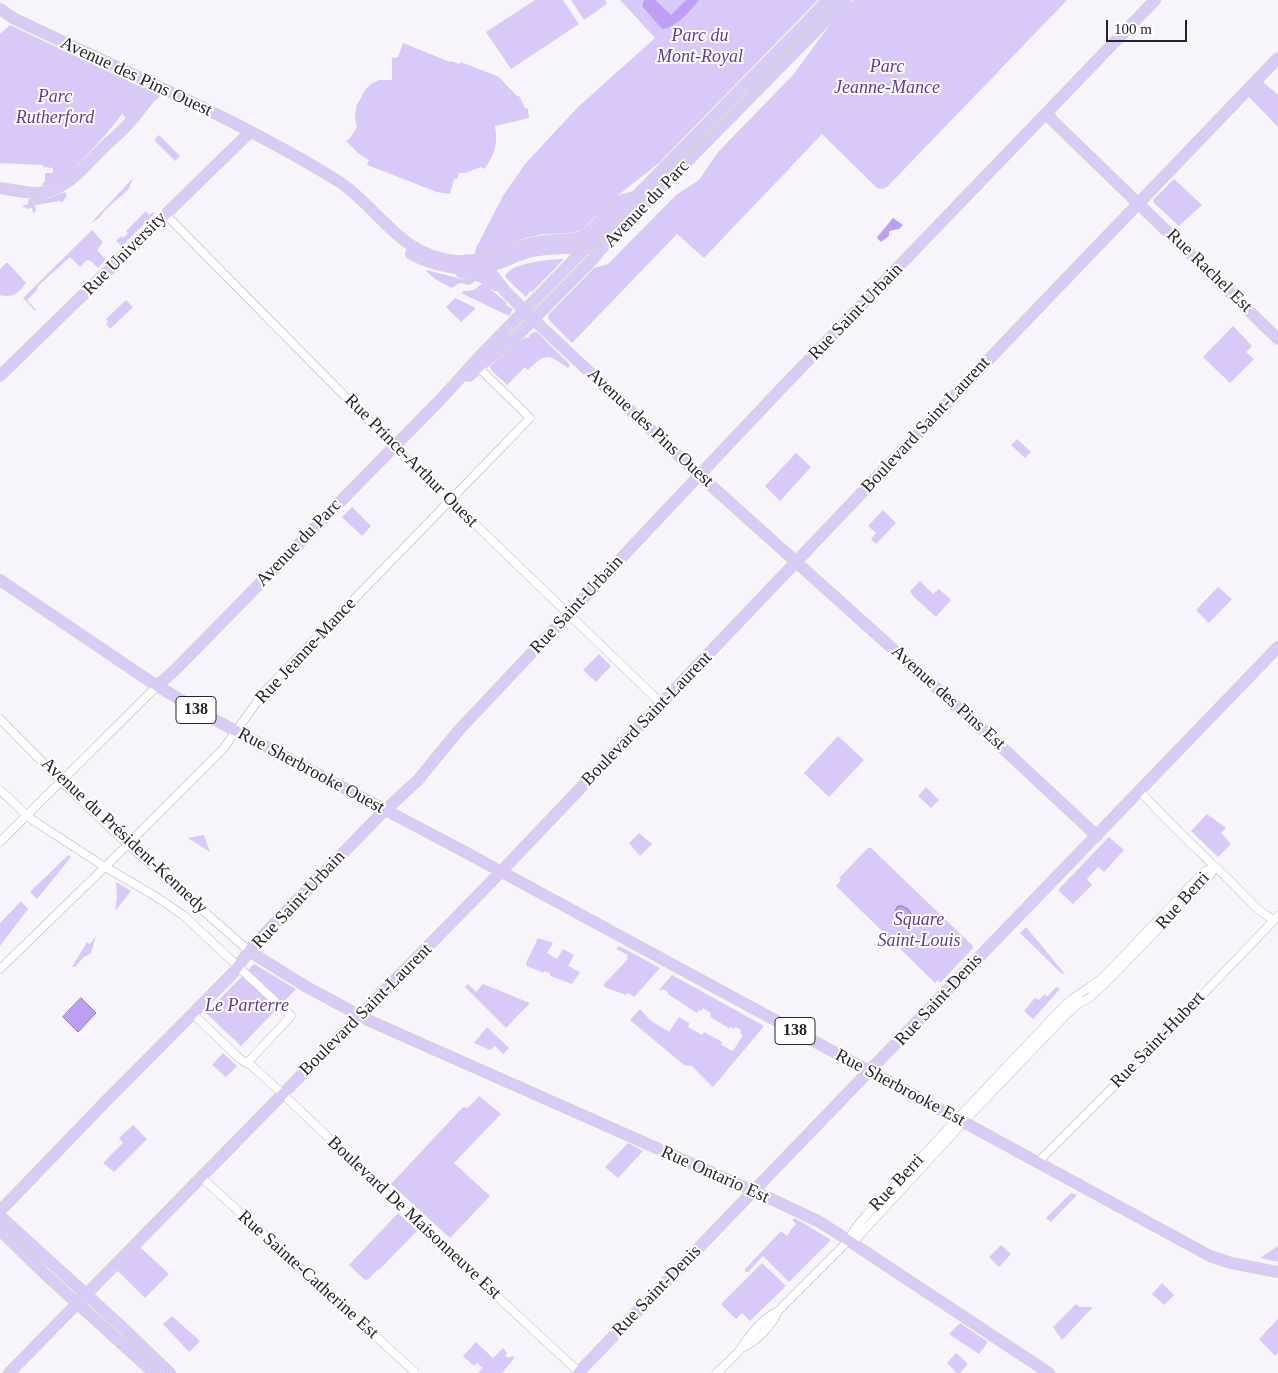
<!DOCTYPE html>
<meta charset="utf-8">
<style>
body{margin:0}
#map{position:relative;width:1278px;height:1373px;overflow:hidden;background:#f7f5fb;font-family:Georgia,serif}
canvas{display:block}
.scale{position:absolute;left:1106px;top:20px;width:81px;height:22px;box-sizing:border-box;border:2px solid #252527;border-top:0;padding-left:6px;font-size:15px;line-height:18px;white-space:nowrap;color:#252527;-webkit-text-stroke:4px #fff;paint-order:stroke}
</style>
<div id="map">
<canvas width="1278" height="1373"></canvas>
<div class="scale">100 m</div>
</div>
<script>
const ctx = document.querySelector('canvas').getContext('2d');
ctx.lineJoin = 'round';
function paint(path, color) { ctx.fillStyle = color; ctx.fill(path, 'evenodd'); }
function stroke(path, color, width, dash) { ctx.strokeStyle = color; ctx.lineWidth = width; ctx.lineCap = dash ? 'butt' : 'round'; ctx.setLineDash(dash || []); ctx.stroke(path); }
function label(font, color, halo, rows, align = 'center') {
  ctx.font = font + ' Georgia,serif'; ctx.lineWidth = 4; ctx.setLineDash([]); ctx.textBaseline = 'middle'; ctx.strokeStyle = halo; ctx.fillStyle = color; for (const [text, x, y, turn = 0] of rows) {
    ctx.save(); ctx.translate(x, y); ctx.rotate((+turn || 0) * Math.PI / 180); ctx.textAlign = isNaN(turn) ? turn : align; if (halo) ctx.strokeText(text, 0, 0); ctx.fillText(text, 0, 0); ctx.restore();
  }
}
paint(new Path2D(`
 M535,0H563L579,24L511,69L486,32Z
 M571,0H605L607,4L584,20Z
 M620,0H818L659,163L612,200L583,229L571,233L544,234L526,238L475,257L466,256L464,254L475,255L476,248L503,196L525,164L578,107L655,38Z
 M834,0H838L750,90L748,88Z
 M854,0H1067L888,186L883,189L877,188L822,134L704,258L677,234L572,343L548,319L549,314L594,268L608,264L676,195L699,180L718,152L793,75L832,22Z
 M10,25L139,86V89C119,122 95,147 68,175C60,180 52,185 42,186L43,182H45V173H53V168L43,167V165L0,163V34Z
 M403,43L450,62L451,61L460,64L461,62L499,77L517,96H519L525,108L528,109L529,118L495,126C498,142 495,156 484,169L481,167L465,173H459L457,179H454L450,194L437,192L367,165L369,160L359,154L346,141L350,138L357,127L355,118L356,107L365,90L371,84L379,80H392V58L398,57Z
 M1263,82L1278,95V127L1249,97Z
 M708,128L709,129L701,141L603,241L600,238Z
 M159,135L180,156L175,161L154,140Z
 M133,178L128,190L106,209L99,218L91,223Z
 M1174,179L1202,205L1179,226L1153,202V200Z
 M65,192L67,195L62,203L60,201L35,205L36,212L33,213L32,208L28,209L22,206L28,204L29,199L49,198Z
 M146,211L149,215L153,212L155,213L122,246L116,241L121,236L123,238L128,233L126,231Z
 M92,230L103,242L97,250L106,260L98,268L91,261L87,260L80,267L70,257L38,286L37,290L27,300L36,310L35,311L23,298Z
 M564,259L532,292L530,291L526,297L505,277C508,263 551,259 564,259Z
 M6,263H8L26,283C18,293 14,298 0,295V269Z
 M427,270L461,279L476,280L470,285L459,283L452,288L435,279L426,271Z
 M483,283L507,303L506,305L513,309L509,316L461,293L464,291L474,290Z
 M455,298L476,308L461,322L446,307Z
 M126,300L133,307L110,329L106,324L108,322L106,319Z
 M1233,326L1252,346L1246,352L1254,359L1230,383L1203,357Z
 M534,332H537L570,365L568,368C548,354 546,352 528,370L525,367L507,385L491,370L490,366L526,337L528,338L530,336L529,335Z
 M1017,439L1031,452L1025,458L1011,445Z
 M796,453L811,467L780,501L765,486Z
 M352,507L371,526L362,536L342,517Z
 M883,510L896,523L876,544L871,539L876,533L868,526Z
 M920,581L933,594L939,589L951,600L936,617L913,596L910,591Z
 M1218,587L1232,599L1209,623L1196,610Z
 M599,654L611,666L596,682L583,670Z
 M838,736L864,760L829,797L804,773Z
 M926,787L939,800L931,808L918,796Z
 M1207,814L1226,828L1221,833L1231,844L1218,857L1191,831Z
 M639,833L652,844L640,856L629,843Z
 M204,835L210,852L188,838Z
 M1109,837L1124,850L1104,872L1098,867L1087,879L1092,885L1073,904L1058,890Z
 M868,848H871L973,946V948L940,983L938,980L935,983L836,886L841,880L839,878Z
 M68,855L71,857L37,899L30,892Z
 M116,882L131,891L115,911L117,897Z
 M21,901L28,909L0,946V923Z
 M1026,927L1065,974L1061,973L1020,933Z
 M96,936L91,953L83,958L75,967H72L87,942L90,944Z
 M538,938L553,943L547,953L557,959L563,949L574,955L568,966L580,972L572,984L550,976V973L544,971V973L527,966L526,963Z
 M619,946L660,968L634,997L628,993L626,995L606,988L603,985L628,959L626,958L628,955L616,949Z
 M254,964L296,989L241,1046L206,1013Z
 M672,975L764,1026L713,1087L692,1066L684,1065L630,1020L640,1009L650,1020L669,1032L679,1017L690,1024L688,1027L702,1035L704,1032L722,1042L721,1045L733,1051L743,1035L740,1033L741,1030L735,1027L734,1029L731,1027L729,1028L712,1018L710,1016L711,1013L703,1008L701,1011L699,1010L697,1013L668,994V992L662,989L661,991L659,990Z
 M468,984L476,992L483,984L530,1003L506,1028L465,987Z
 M1056,987L1060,989L1033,1019L1024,1011L1035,998L1039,1000L1045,994L1047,997Z
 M487,1027L509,1048L503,1054L495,1046L490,1050L474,1043Z
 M223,1053L237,1066L226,1077L212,1065Z
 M479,1096L501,1114L454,1163L490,1196L450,1238L391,1184L463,1107L468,1108Z
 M133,1125L147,1139L114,1172L103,1163L123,1143L119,1138Z
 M628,1143L643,1151L618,1178L605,1167Z
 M1071,1193L1077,1195L1051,1222L1046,1218Z
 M398,1213L417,1231L380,1269L376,1271L369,1279L365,1280L349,1265Z
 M795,1218L831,1240L789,1282L763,1256L748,1272H745V1269L781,1231L787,1236L790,1232V1231L796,1224L792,1220Z
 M1001,1245L1011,1254L999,1267L989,1257Z
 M1278,1246V1262L1260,1258Z
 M140,1247L169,1274L145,1298L117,1270Z
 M762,1263L786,1286L750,1321L742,1313L736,1319L721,1304Z
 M1162,1283L1174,1295L1164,1305L1152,1294Z
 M1076,1304L1080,1307H1093L1062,1340L1053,1327Z
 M172,1316L200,1341L189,1352L163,1324Z
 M1278,1319V1353L1275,1356L1259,1339Z
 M960,1323L988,1342L979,1354L949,1334Z
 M476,1342L493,1358L503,1348L507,1353L505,1355L508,1358L513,1356L515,1357L502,1373H478L483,1368L477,1363L474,1366L463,1356Z
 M956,1353L968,1364L960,1373H957L947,1363Z`), '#d8c9f8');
paint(new Path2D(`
 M644,0H655L671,15L686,0H699C690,11 677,27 662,29L642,6Z
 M893,218L903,225L899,229L889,231V236L881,242L877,238L878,236Z`), '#be9ff4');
const water = new Path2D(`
 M902,906L908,909L913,916L910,923L905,925L899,921L894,914L897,907Z
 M81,998L96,1013L78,1032L63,1017Z`);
paint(water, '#bd9ff3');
stroke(water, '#8f7ab6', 1);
const minor = new Path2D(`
 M165,214L399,451L662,704
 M0,719L67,787L123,840L249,951
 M0,790L31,819L105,867L155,896L183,915L291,1016L247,1063
 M1140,791C1167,822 1198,850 1228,879C1242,892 1256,911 1274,920
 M0,842L157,686
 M0,969L110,862L223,749L265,691L530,418L476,365
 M193,1014L240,1059L252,1066L287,1098L423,1228L580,1373
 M1037,1163L1143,1057L1278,916
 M201,1177L416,1373
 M848,1241L857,1238L974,1111L1067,1014L1079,1003L1088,999L1105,984L1210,875L1215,867
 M742,1348C757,1341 772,1326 778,1311
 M716,1373C725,1365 735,1357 742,1347C751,1333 763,1318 778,1311L848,1241C854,1225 882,1199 895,1186C949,1127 1004,1069 1059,1011L1073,998L1090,987L1103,977L1205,871L1215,867`);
const major = new Path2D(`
 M0,9L13,18C122,71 235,117 338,181C381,209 399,257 458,261C489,263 514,244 545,241C559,239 574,242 586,234C599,226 606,211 618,202C622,200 628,199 633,197
 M1048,112L1052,120L1278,339
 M129,113L136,102L146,81
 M0,188C12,190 26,193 38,193C66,191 82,169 100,151C109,141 121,133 130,122C141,110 147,97 161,88
 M411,254C436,267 466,273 493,265C506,261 519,254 533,251C551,247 568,248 586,249
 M476,261L490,271L505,291L534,320L697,473L981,728L1097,836
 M461,272L481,276L496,285
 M0,376L250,132
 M469,376L483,363L513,340L594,258L600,250L846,0
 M0,580L151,682L204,714L465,852L952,1116
 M157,686L176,669L440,400L480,356L828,0
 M249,951L305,986L370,1021L767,1197L818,1221L837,1233L1049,1373
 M969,1125L1210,1256L1231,1263L1278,1272
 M0,1211L107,1100L233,973L252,947L273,925L379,816L418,780L459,730L774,396L1155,0
 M0,1216L122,1327L170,1373
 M0,1230L46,1275L154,1373
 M9,1373L493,880L1014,333L1278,58
 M578,1373L1278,647`);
stroke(minor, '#b9b7bd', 9);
stroke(major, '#d3d3d4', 12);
stroke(minor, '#fff', 8);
stroke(major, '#d9caf6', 10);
const majorBridge = new Path2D(`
 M952,1116L969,1125`);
stroke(majorBridge, '#d3d3d4', 12, []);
stroke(majorBridge, '#d9caf6', 10);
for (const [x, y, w] of [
 [196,710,40],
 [795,1031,40]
]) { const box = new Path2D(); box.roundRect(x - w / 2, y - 13.5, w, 27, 4); ctx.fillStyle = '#fff'; ctx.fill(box); stroke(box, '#252527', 1); }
label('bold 16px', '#252527', null, [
 ["138",196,710],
 ["138",795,1031]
]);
label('italic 18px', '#623899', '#fff', [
 ["Parc du",700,36],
 ["Mont-Royal",700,57],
 ["Parc",887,67],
 ["Jeanne-Mance",887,88],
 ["Parc",55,97],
 ["Rutherford",55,118],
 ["Square",919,920],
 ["Saint-Louis",919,941],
 ["Le Parterre",247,1006]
]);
label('18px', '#252527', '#fff', [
 ["Avenue des Pins Ouest",136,77,25],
 ["Avenue du Parc",647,204,-46],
 ["Rue University",125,254,-45],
 ["Rue Rachel Est",1209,271,44],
 ["Rue Saint-Urbain",856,312,-46],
 ["Boulevard Saint-Laurent",926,425,-47],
 ["Avenue des Pins Ouest",650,428,43],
 ["Rue Prince-Arthur Ouest",411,461,45],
 ["Avenue du Parc",299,543,-46],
 ["Rue Saint-Urbain",577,605,-47],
 ["Rue Jeanne-Mance",306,651,-47],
 ["Avenue des Pins Est",948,698,42],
 ["Boulevard Saint-Laurent",647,719,-46],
 ["Rue Sherbrooke Ouest",311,771,28],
 ["Avenue du Président-Kennedy",124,836,43],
 ["Rue Saint-Urbain",299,900,-47],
 ["Rue Berri",1183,901,-48],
 ["Rue Saint-Denis",939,1000,-47],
 ["Boulevard Saint-Laurent",366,1010,-45],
 ["Rue Saint-Hubert",1158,1040,-46],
 ["Rue Sherbrooke Est",900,1088,28],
 ["Rue Ontario Est",715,1175,24],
 ["Rue Berri",897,1183,-47],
 ["Boulevard De Maisonneuve Est",414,1218,43],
 ["Rue Sainte-Catherine Est",308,1275,42],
 ["Rue Saint-Denis",657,1291,-46]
]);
</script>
